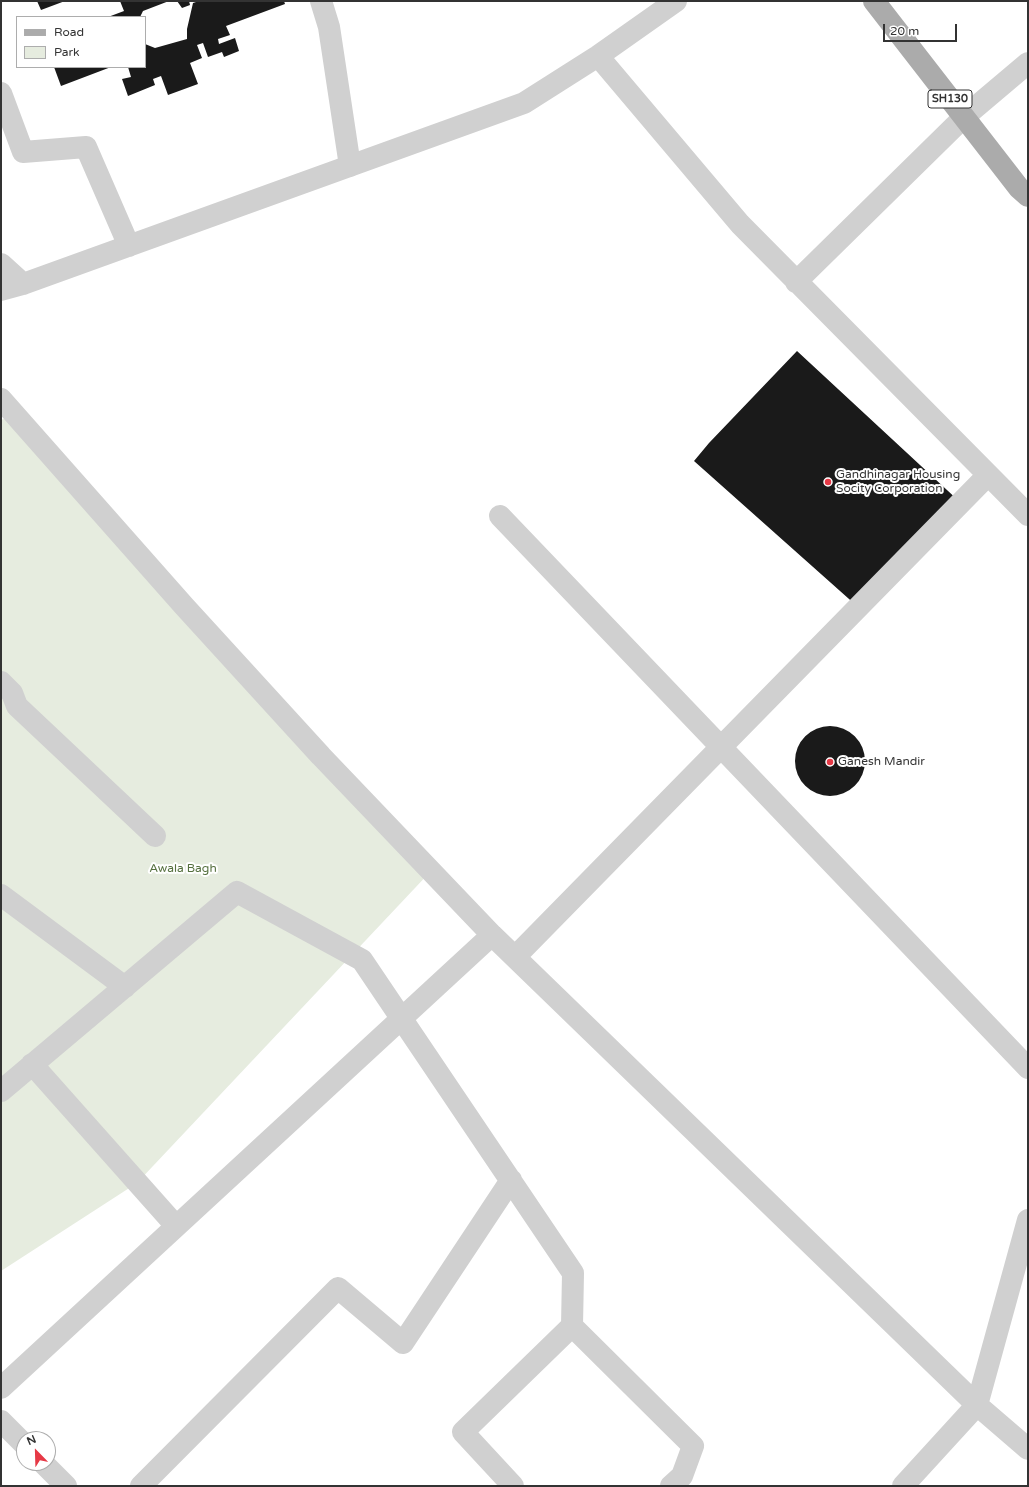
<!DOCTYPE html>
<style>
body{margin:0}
#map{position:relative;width:1029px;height:1487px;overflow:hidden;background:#fff;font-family:"Varela Round",sans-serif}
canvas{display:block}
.frame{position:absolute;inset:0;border:2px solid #333;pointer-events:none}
.legend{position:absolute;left:16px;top:16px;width:130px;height:52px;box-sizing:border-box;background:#fff;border:1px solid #adadad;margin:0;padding:5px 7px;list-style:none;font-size:12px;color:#333}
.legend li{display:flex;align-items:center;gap:8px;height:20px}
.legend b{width:20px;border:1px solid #adadad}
.north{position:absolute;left:16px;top:1431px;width:40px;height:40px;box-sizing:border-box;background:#fff;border:1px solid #adadad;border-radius:50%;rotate:337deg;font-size:11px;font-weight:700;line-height:16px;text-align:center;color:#333}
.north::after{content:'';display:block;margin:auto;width:14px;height:18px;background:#e63946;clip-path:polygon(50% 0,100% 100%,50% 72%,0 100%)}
.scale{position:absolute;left:883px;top:24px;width:74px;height:18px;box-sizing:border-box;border:2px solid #333;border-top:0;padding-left:5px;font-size:12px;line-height:14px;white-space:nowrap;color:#333;-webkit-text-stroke:3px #fff;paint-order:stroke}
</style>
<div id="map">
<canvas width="1029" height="1487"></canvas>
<div class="frame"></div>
<ul class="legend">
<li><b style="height:5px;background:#ababab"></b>Road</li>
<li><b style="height:11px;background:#e6ecdf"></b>Park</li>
</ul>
<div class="north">N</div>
<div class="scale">20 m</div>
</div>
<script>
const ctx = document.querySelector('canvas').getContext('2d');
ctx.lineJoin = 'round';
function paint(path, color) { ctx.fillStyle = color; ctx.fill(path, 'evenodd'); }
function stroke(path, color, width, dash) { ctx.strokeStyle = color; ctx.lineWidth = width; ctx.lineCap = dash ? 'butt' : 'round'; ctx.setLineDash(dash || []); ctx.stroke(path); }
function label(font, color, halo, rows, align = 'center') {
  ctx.font = font + ' "Varela Round",sans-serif'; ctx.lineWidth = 4; ctx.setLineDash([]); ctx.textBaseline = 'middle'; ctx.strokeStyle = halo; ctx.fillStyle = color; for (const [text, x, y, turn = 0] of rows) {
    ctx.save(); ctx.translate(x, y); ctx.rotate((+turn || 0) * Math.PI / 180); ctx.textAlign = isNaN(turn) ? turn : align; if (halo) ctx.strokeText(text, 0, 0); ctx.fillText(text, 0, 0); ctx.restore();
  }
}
paint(new Path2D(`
 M14,414L431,871L137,1183L1,1271V420Z`), '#e6ecdf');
paint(new Path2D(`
 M37,1H65L41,10Z
 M120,1H169L143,11L140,17H108L124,11Z
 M177,1H189L190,5L182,8Z
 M199,1H284L285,4L226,26L230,35L218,39L219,44L235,38L239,51L224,57L222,52L208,57L203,43L197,45L202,58L190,63L198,84L168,95L161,76L153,79L155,85L128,96L122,79L131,77L128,67H145V44L155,48L187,39V29L193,3Z
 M54,67H111L61,86Z
 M797,351L961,503L858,607L694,461L709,443Z
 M795 761a35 35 0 1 1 70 0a35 35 0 1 1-70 0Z`), '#1a1a1a');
stroke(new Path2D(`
 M321,1L329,27L350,166
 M598,56L740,224L1028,515
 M1,93L23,152L86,147L129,246
 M1,264L23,284
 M796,282L964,117L1028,63
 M1,290L23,284L524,103L598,56L676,1
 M1,399L184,606L321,756L492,935L977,1405L1028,1449
 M500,516L1028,1068
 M1,682L12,693L17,706L155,836
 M1,895L125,987
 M515,957L988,475
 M32,1064L176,1226
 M1,1091L237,892L362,960L573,1273L572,1326L693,1446L682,1476L671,1486
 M1,1388L492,935
 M1,1421L24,1444
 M43,1463L66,1486
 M141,1486L338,1288L403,1343L511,1180
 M513,1486L463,1432L572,1326
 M903,1486L977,1405L1028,1220`), '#d0d0d0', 22);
stroke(new Path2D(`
 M874,1L1019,188L1028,196`), '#ababab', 22);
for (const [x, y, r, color] of [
 [828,482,4,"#e63946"],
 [830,762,4,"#e63946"]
]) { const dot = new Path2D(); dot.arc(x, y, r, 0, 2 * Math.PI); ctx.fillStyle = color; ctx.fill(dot); stroke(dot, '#fff', 1.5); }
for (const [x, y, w] of [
 [950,99,44]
]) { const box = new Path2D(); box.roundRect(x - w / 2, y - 9, w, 18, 3); ctx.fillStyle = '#fff'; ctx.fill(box); stroke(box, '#333', 1); }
label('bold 11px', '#333', null, [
 ["SH130",950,99]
]);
label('12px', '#333', '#fff', [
 ["Gandhinagar Housing",836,475],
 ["Socity Corporation",836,489],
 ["Ganesh Mandir",838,762]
], 'left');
label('12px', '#56703f', '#fff', [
 ["Awala Bagh",183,869]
]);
</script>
